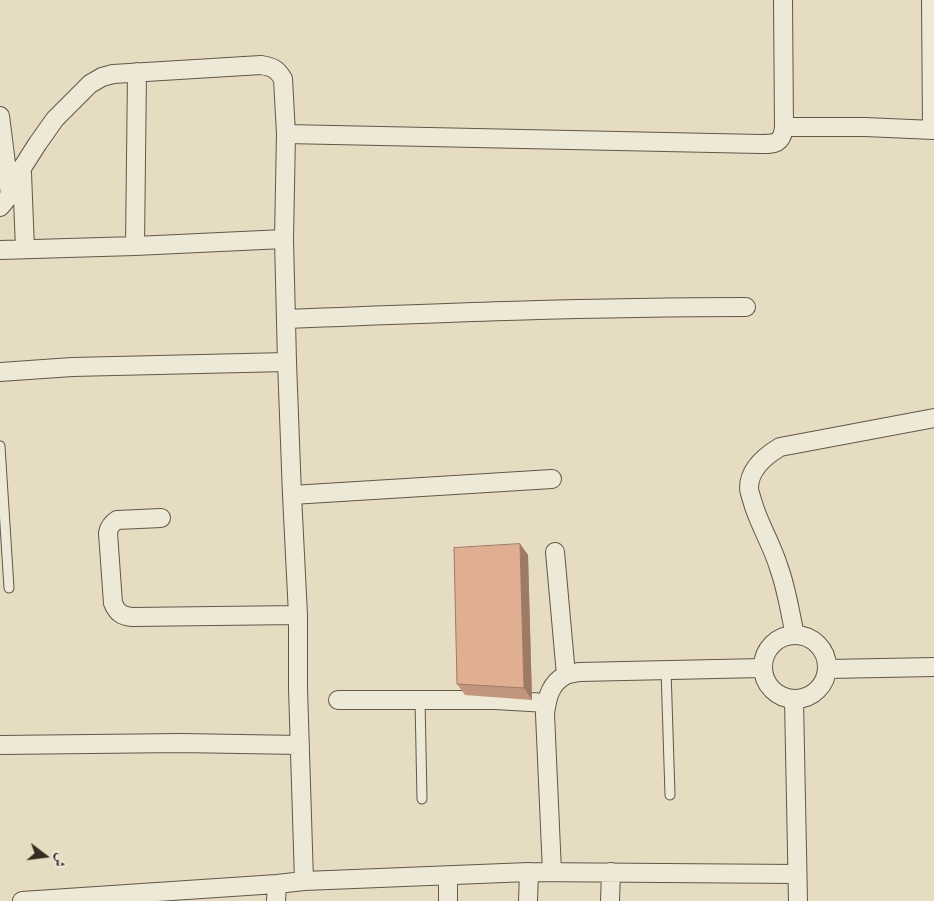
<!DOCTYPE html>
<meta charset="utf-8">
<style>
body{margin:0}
#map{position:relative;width:934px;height:901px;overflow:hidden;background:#e5dcc2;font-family:"IM FELL Great Primer",Amiri,serif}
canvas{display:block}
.north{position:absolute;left:20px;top:831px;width:50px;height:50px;-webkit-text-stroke:4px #eee8d7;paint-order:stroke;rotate:105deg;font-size:14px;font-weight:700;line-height:20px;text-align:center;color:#372b21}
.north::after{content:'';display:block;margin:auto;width:18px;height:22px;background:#372b21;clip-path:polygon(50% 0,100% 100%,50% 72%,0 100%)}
</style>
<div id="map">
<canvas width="934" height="901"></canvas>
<div class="north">ش</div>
</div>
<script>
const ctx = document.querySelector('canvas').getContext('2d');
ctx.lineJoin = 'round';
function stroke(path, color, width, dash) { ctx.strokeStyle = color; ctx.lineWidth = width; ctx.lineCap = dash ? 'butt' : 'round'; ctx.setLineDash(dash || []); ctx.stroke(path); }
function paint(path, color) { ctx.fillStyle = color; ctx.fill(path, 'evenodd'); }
const lane = new Path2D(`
 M0,446L9,588
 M666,670L670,795
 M420,700L422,799`);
const street = new Path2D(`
 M931,0L932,129
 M0,116L10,195
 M784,127H865L934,130
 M286,134L760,144C775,144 782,144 784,127L783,0
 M22,173L25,249
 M0,207L10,195L22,168L38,143L55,119L90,84L102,77L113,74L261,65C273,67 277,69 283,79L286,134L284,239L287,362L292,495L298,615V688L304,881
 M135,246L137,72
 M0,250L135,246L284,239
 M286,319C439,313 592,307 746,307
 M0,372L72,367L287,362
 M292,495L552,479
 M161,518L117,520C111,524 109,527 108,533L113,603C117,613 122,616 132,617L298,615
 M555,552L566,675
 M763 667a32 32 0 1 1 64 0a32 32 0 1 1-64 0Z
 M795,635C790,613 787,590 779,568C772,544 758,523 752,500C751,496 749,492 749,488C749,469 765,456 780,447L934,418
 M828,669L934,667
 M338,700H495L547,703
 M794,700L798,901
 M0,745L181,743L300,745
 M552,872L545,714C547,698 550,683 566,675C570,673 575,673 579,672L762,668
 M22,901L277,884L304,881L529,872L797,874
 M276,901L277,884
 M448,901V876
 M528,901L529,872
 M610,901L611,872`);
stroke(lane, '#625749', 11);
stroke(street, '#625749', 20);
stroke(lane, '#eee8d7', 9);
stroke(street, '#eee8d7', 18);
paint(new Path2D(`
 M520,544L528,555L532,700L465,695L457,684Z`), '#c1967d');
paint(new Path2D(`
 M520,544L528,555L532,700L524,688Z`), '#9d7a66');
const building = new Path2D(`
 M520,544L524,688L457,684L454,548Z`);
paint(building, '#e0ae91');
stroke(building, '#9d7a66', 1);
</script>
